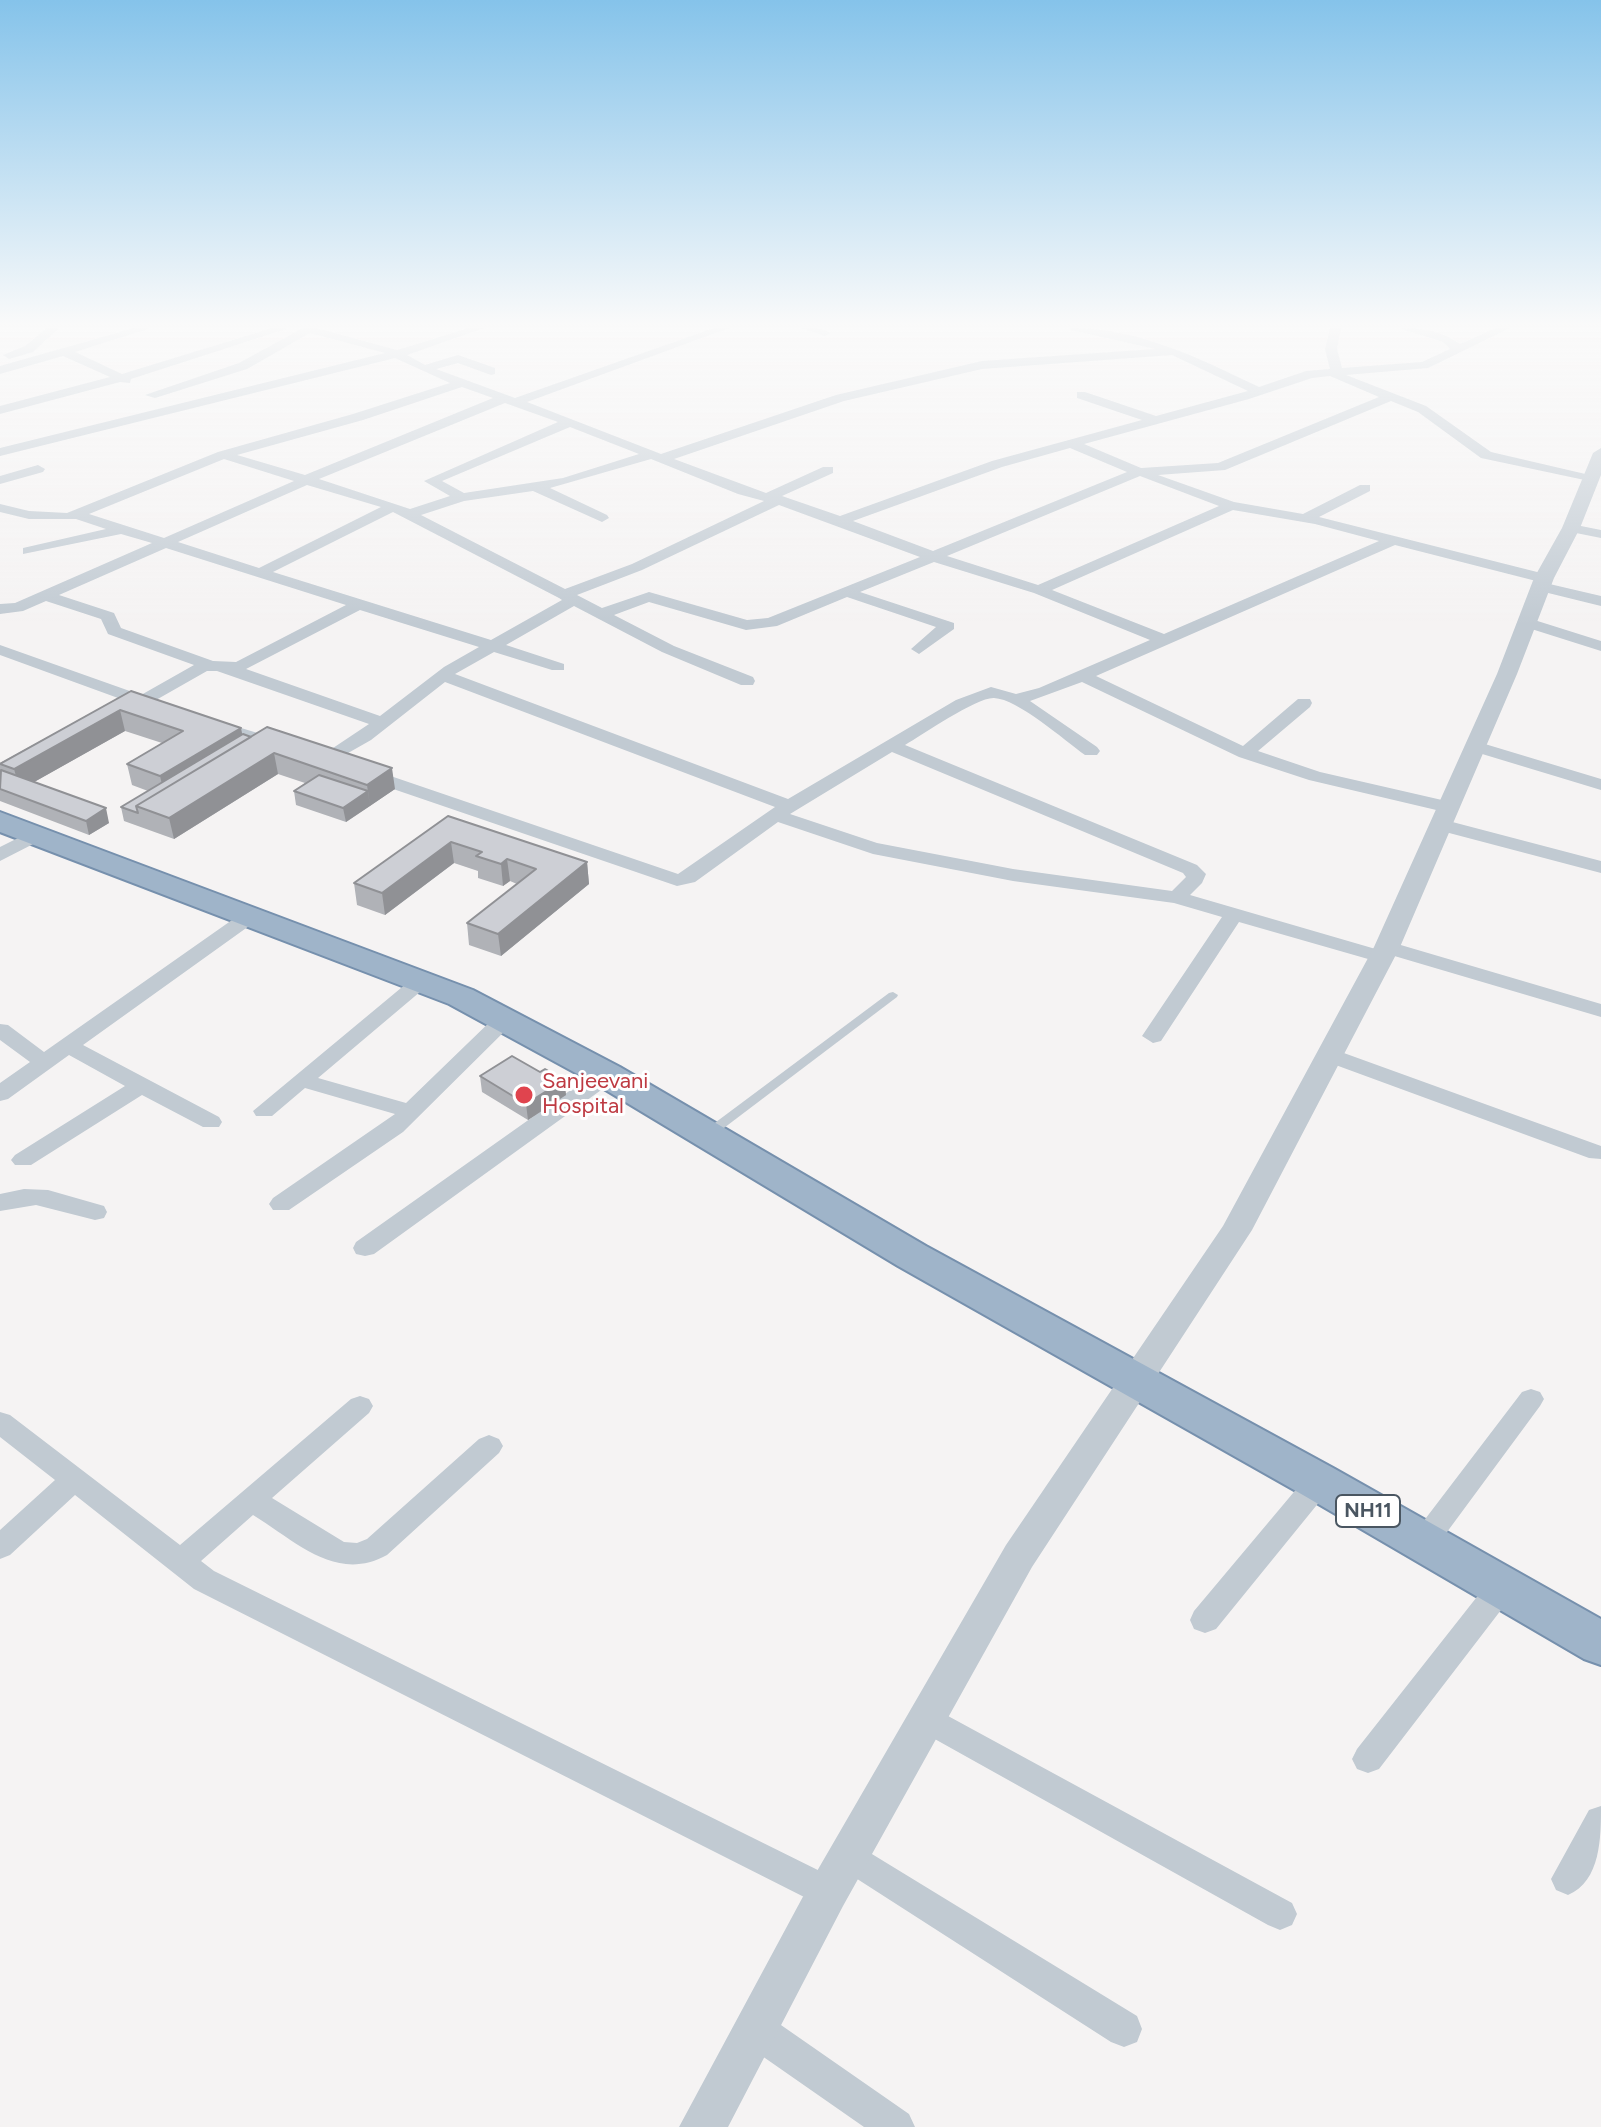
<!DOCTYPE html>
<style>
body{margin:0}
canvas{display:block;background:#f5f3f3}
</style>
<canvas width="1601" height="2127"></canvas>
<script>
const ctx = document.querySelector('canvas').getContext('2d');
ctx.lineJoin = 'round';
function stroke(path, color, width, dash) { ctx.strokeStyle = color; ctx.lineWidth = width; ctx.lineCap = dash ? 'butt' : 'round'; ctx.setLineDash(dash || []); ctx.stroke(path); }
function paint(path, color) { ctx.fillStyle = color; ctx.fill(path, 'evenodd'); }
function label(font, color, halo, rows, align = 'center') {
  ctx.font = font + ' Figtree,sans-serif'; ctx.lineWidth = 6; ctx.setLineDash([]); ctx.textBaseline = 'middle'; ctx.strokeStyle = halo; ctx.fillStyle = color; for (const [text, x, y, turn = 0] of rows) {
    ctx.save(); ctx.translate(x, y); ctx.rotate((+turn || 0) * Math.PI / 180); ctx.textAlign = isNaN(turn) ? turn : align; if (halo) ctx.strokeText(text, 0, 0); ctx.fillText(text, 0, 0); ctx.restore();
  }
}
const trunk = new Path2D(`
 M0,812L473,990L620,1067L926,1246L1335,1469L1601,1619V1665L1584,1659L1303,1495L898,1266L594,1083L449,1004L0,832Z`);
stroke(trunk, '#7690ad', 4);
paint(new Path2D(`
 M893,992L898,995L897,997L712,1137H704L702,1134L704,1131L889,993Z`), '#c1cad2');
paint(new Path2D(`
 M47,328H59L33,352L9,359L3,355L25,346Z
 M134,328H151L75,352L122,374L272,328H289L131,379L130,383L120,382L0,414V406L110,377L63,356L0,374V366Z
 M303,328H316L397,350L469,328H484L407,355L425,365L458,355L495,368V374L491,375L458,363L436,369L515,398L714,328H729L527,402L661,454L836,395L982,361L1155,349L1071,330L1070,328C1140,328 1198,358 1259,387L1306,371L1330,369L1325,349L1330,328H1341L1337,349L1342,368L1422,362L1450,349L1443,342L1399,328C1419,328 1443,331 1460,344L1496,328H1510L1428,368L1346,375L1426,406L1491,452L1594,476V482L1481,458L1418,412L1391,401L1225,470L1158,475L1234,502L1303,514L1360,485H1370V491L1319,517L1549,575V581L1544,583L1395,545L1096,676L1243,746L1298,699H1310L1312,703L1310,707L1258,751L1320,772L1455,803L1458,807L1455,811L1449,813L1309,780L1239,757L1082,682L1030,701L1097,747L1100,751L1097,755H1085C1064,740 1018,699 994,698C977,697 922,735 905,745L1197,865L1206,874L1202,883L1190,895L1379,950L1380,943H1394L1601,1004V1017L1391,955L1389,961L1382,963L1239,922L1161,1041L1153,1043L1142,1036L1222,917L1174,903L1013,881L873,854L778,822L695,882L677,886L361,778L358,774L367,769L373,770L678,874L775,807L445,682L371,740L327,765L318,760L321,756L369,724L217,671H207L156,700L159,704L157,708H130L129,702L0,655V645L141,695L194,665L108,634L101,619L46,601L23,611L0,614V604L15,603L152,543L121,534L23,554V548L106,529L76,519H29L0,512V504L29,511L67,513L218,452L353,414L450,383L395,358L0,456V448L385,353L310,333L247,369L155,398L145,395L239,363ZM1172,355L1248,391L1156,416L1085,392H1077V398L1142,420L992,461L840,516L782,496L833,473V467H823L766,493L674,459L844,401L982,369ZM1330,376L1379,397L1218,463L1141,468L1084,444L1249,399L1312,378ZM462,387L493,398L305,475L237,455L363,420ZM505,403L558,422L424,481L450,496L410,509L319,479ZM570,427L639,454L563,478L464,493L442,481ZM1070,448L1127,472L933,551L853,521L1002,467ZM224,459L294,481L164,538L89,514ZM651,459L738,494L764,501L632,564L565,589L421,515L464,501L533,491L602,522L609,518L607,515L550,488ZM1140,476L1219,506L1038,585L947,556ZM307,485L381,507L259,568L178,542ZM779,505L920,557L768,618L747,620L649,592L602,608L577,595L642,570ZM1233,510L1315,524L1379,541L1164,634L1052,590ZM393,512L559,598L562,600L491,640L273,572ZM166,548L346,605L236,662L213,661L121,628L114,613L59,595ZM934,562L1034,593L1150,640L1039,688L1016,694L991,687L956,700L788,799L455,674L494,652L552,670H564V664L506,645L574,606L662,652L741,685H753L755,681L753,677L674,646L614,615L649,602L746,630L777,626L847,597L936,627L911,649L919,654L954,629V623L860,592ZM360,610L479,647L444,667L380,716L246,669ZM892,752L1183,873L1186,877L1172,891L1013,869L877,843L790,814Z
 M801,328H818L831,333L825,336Z
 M38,465L45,469L43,472L0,484V476Z
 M1571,524L1601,530V538L1566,531L1564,528Z
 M1541,582L1601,596V606L1536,590V584Z
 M1528,618L1601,641V651L1522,626V620Z
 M215,720L287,742L290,746L281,751L209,729L206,725L209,721Z
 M1475,741L1601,779V790L1469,750L1466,746Z
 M1441,819L1601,861V873L1434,829L1432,825L1434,821Z
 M36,829L45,835L43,839L0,861V847Z
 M249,911L259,917L256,921L83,1045L219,1117L222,1122L219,1127H203L142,1095L31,1165H15L11,1160L15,1155L125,1086L69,1055L8,1099L0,1101V1083L30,1062L0,1040V1024L8,1025L44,1052L242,913Z
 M420,976L430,982L427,986L318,1078L406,1103L498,1014L506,1013L517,1019L403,1132L289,1210H273L269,1204L273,1198L395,1114L305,1088L272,1116H256L253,1111L413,978Z
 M1330,1048L1601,1146V1159L1589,1158L1322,1060L1319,1055Z
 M607,1068L615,1070L618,1075L615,1080L374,1254L365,1256L356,1254L353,1248L356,1242L599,1070Z
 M24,1189L48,1190L104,1206L107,1212L104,1218L95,1220L36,1205L0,1211V1194Z
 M1531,1389L1540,1392L1544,1399L1540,1406L1433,1551L1423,1555L1413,1551L1409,1543L1413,1535L1522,1392Z
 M360,1396L369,1399L373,1406L369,1413L272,1498L344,1542L357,1543L367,1539L479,1439L489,1435L499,1439L503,1446L499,1453L387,1555C336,1583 297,1542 253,1515L201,1561L214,1571L840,1881L845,1892L840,1903L828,1908L816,1903L194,1589L75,1495L10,1555L0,1559V1530L55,1480L0,1437V1412L10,1415L180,1545L351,1399Z
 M1319,1471L1329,1474L1333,1482L1329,1490L1216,1629L1205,1633L1194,1629L1190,1620L1194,1611L1309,1474Z
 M1501,1576L1511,1579L1516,1588L1511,1597L1379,1769L1368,1773L1357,1769L1352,1759L1357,1749L1491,1579Z
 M926,1704L1292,1903L1297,1914L1292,1925L1280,1930L1268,1925L915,1728L910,1718L915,1708Z
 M1601,1806C1601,1837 1601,1881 1568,1895L1556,1890L1551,1879L1589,1810Z
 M849,1840L1137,2016L1142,2029L1137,2042L1124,2047L1111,2042L837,1866L832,1855L837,1844Z
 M755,2011L768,2016L909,2114L915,2127H864L742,2042L737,2029L742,2016Z`), '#c1cad2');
paint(new Path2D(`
 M1601,448V475L1580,528L1554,578L1517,674L1400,947L1252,1230L1032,1567L843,1906L728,2127H679L813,1878L1006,1545L1223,1226L1374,947L1497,674L1534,578L1562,528L1593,453Z`), '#c1cad2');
paint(trunk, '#9fb4c9');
paint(new Path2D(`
 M131,691L243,734L395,789L346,822L296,805L294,791L305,783L278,774L174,839L124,821L121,807L148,791L132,785L127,764L162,743L125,731L34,782L109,823L89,835L0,801V763Z
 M448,816L587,862L589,884L501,956L469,945L467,923L517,884L510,881L503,886L478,878V871L454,863L385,915L357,905L354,883Z
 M540,1072L564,1080L566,1095L528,1120L482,1092L480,1076Z`), '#b0b2b7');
paint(new Path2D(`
 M120,710L125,731L20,790L14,769Z
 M241,728L245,748L165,797L160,776Z
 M274,753L278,774L174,839L169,818Z
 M392,768L395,789L370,806L367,785Z
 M368,791L370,806L346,822L343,808Z
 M106,808L109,823L89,835L86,821Z
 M451,842L454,863L385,915L382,893Z
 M507,859L510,881L503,886L501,864Z
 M587,862L589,884L501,956L498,934Z
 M564,1080L566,1095L528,1120L526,1104Z`), '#909195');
const building = new Path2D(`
 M131,691L241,728L160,776L127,764L183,731L120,710L14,769L0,764Z
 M267,727L392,768L367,785L274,753L169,818L136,806Z
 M243,734L251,737L136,806L138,813L121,807Z
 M1,770L106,808L86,821L0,789Z
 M319,775L368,791L343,808L294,791Z
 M448,816L587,862L498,934L467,923L536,869L507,859L501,864L476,856L482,852L451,842L382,893L354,883Z
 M512,1056L540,1072L545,1069L564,1080L526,1104L480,1076Z`);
paint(building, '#cdcfd5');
stroke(building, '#909195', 2);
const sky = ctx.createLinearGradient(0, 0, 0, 625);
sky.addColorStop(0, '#85c3ea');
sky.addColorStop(0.52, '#fafafa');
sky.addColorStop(1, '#fafafa00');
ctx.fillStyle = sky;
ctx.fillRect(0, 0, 1601, 625);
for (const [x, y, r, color] of [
 [524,1095,10,"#e0444e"]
]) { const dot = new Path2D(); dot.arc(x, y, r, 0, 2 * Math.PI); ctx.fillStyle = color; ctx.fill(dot); stroke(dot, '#fff', 3); }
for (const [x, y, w] of [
 [1368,1511,64]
]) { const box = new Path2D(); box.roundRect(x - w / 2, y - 16, w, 32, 6); ctx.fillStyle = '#fff'; ctx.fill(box); stroke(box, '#4a5661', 2); }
label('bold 20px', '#4a5661', null, [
 ["NH11",1368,1511]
]);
label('22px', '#be3a42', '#fff', [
 ["Sanjeevani",542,1082],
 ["Hospital",542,1107]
], 'left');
</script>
